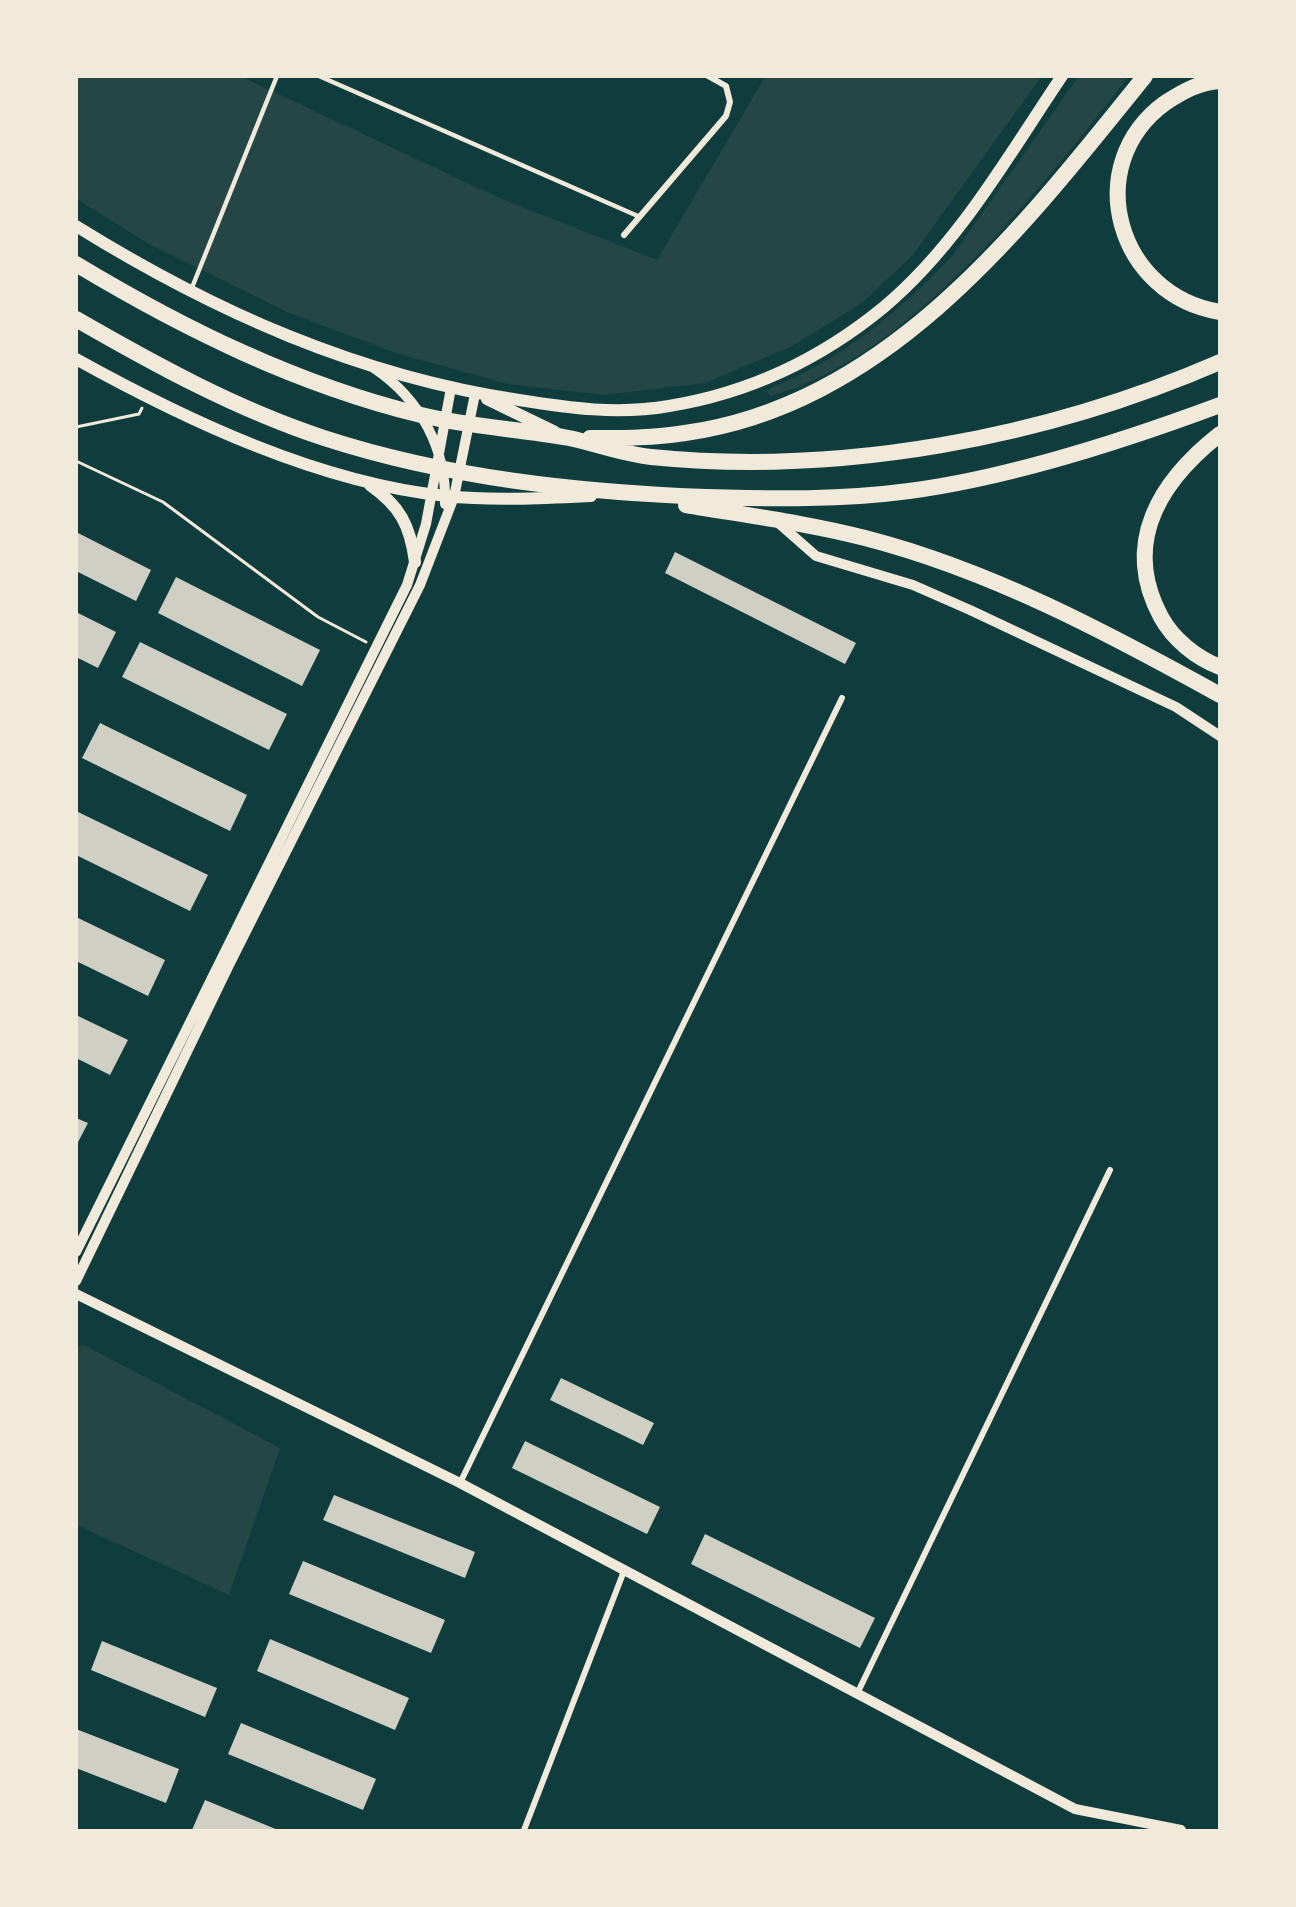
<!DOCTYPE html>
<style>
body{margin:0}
#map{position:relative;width:1296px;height:1907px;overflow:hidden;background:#0f3d3e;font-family:Helvetica,sans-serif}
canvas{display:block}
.frame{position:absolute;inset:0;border:78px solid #f1e9da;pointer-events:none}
</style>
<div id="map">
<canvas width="1296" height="1907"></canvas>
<div class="frame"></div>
</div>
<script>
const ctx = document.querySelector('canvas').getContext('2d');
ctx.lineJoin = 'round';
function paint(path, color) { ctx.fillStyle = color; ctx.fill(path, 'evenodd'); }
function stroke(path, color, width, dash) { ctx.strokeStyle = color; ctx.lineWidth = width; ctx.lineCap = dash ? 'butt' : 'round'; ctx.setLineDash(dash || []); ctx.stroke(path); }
paint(new Path2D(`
 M76,77H242L497,197L657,260L765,77H1041L912,256L862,303L792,346L705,383L604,395L508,384L399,354L289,313L147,243L77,199Z
 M1078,77H1128C1043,186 908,360 770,396L767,391L771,388C843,359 900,311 953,255Z
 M84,1345L280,1448L229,1595L77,1525L76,1347Z`), '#244646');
paint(new Path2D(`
 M76,532L151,570L136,601L76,571Z
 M675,552L856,643L845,664L665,573Z
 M176,577L320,650L302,686L158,613Z
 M76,612L116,632L98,668L76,657Z
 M140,642L287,714L269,750L122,677Z
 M100,723L247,795L230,831L82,758Z
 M76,811L208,875L190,911L76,855Z
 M76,917L165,960L148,996L76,961Z
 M76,1015L128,1040L110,1075L76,1058Z
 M76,1118L88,1123L76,1146Z
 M561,1378L654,1423L643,1445L550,1400Z
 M525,1441L660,1507L647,1534L512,1468Z
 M334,1495L475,1552L465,1578L323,1520Z
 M705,1534L875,1618L860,1648L691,1564Z
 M303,1561L445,1620L431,1653L289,1594Z
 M270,1639L409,1698L395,1730L257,1671Z
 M102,1641L217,1688L205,1717L91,1670Z
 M241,1723L376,1779L363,1810L228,1754Z
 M76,1729L179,1769L166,1803L76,1768Z
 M205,1800L278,1830H192Z`), '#cfcfc3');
stroke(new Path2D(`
 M76,427L139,414L142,408
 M76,461L163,502L318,617L366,642`), '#f1e9da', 3);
stroke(new Path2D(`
 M319,76L640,217
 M191,290L277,76`), '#f1e9da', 4.5);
stroke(new Path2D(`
 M624,235L726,116L730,102L726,86L708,76
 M460,1483L842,698
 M857,1694L1110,1170
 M524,1830L624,1571`), '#f1e9da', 6);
stroke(new Path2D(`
 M374,368C420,399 447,449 445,504
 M775,520L816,556L913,585L970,610L1176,707L1220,736
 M76,1252L407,585L426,524L451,388
 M76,1281L229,965L420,585L454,497L475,394
 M76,1294L460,1483L1075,1809L1181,1830`), '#f1e9da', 10);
stroke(new Path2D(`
 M76,226C213,311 358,376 519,400C569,408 618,415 669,406C749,393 822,358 884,307C958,245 1008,156 1062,76
 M76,359C186,420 319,483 446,496C493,501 543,498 591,496
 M487,399L555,432
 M370,485C400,506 410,525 415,562`), '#f1e9da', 12);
stroke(new Path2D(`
 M1220,81C1199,82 1182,92 1165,103C1079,166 1118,296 1220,312
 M76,264C184,329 298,385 421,415C470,427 520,429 569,438C597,444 623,454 651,457C842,476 1045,438 1220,362
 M76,319C156,365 236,409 324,438C447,478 578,492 706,497C774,499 842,500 909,491C1008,478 1126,440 1220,405
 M1220,434C1160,481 1121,543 1161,617C1173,639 1196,658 1220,667
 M590,438C622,438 654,438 685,433C889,404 1024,226 1145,76
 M686,505C745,515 807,523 865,538C990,570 1108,633 1220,695`), '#f1e9da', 16);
</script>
